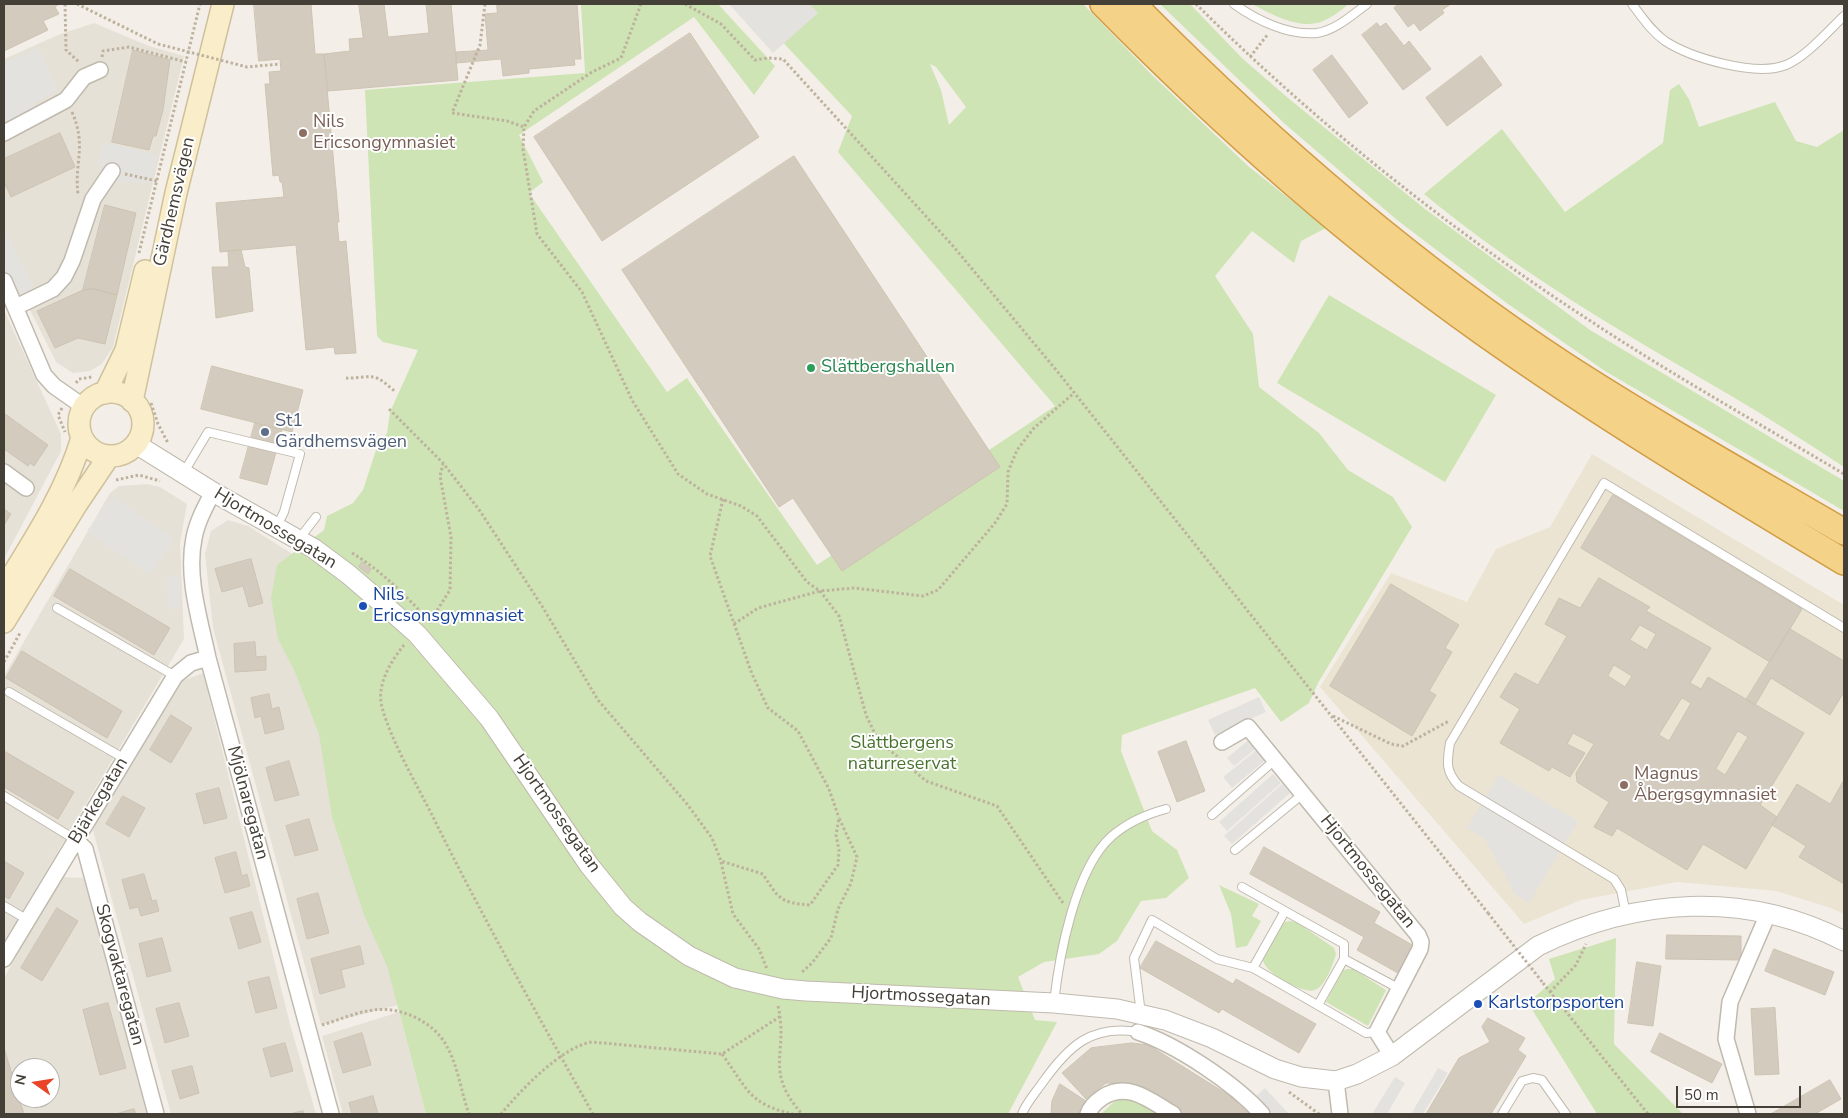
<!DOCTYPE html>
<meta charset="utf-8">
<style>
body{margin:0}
#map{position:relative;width:1848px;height:1118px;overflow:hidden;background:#f3efe8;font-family:"Nunito Sans",sans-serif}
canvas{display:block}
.frame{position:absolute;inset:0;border:5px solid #454037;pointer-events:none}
.north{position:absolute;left:10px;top:1058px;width:50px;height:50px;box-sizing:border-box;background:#fff;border:1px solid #b5b3af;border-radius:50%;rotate:283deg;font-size:14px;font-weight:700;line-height:20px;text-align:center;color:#454037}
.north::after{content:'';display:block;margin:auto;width:18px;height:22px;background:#e94428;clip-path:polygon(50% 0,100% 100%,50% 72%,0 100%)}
.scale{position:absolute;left:1676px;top:1086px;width:125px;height:22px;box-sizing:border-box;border:2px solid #454037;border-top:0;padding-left:6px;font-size:15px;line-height:18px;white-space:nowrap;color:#454037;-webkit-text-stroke:4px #fff;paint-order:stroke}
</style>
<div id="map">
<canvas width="1848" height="1118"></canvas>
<div class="frame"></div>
<div class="north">N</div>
<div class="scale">50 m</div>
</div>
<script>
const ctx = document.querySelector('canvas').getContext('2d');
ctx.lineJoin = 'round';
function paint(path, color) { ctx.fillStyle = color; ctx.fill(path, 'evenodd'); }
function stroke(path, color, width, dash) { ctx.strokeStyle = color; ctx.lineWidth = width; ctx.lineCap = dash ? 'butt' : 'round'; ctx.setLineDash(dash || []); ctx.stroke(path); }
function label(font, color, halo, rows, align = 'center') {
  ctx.font = font + ' "Nunito Sans",sans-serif'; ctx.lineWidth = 4; ctx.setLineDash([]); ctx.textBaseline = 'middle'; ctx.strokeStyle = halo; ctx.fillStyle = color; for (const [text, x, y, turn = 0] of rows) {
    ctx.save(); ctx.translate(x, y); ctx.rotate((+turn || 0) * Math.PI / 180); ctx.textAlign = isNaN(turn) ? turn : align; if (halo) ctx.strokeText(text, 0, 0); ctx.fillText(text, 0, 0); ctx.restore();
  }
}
paint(new Path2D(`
 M94,23L149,46L184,56L113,347L102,364L90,371L73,373L56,362L4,258V59L58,35Z
 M4,310L61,434V451L4,559Z
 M147,484L160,487L187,504L180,543L184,639L4,942V676L110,493L119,486Z
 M228,520L248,526L305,562L292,604L398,1005L321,1025L213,628L205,554L211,531Z
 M203,673L290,1024L316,1114H171L92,827L182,681Z
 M61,877L84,878L149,1114H4V978ZM20,1068H50V1098H20Z
 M399,1012L426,1114H343L322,1036Z`), '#e6e1d7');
paint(new Path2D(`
 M1592,454L1844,605V914L1831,908L1776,891L1677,882L1581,900L1524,924L1320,687L1391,573L1467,602L1496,549L1550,527Z`), '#ebe4d3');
paint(new Path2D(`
 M581,4H718L775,66L754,95L694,17L519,135L543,182L529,193L667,392L687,378L817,565L1055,406L838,152L852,116L747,4H1083L1152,75L1248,166L1326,228L1301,241L1294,263L1252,231L1215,276L1253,334L1259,387L1319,433L1348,470L1393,497L1412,527L1318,683L1309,703L1281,722L1255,688L1122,735L1121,751L1152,831L1177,850L1189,878L1166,898L1141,901L1117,941L1099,954L1044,962L1018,977L1035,1020L1057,1022L1008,1114H426L387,966L364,915L332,817L319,734L295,672L278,639L271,598L277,565L324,530L327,516L353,503L363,490L376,450L387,433L390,412L418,350L383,342L377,336L365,90L585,73ZM930,64L936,67L966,107L949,125L941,90Z
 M1160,4H1190L1243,59L1288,98L1425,209L1590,330L1844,481V511L1605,371L1508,304L1397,220L1285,124Z
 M1252,4H1349C1341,10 1333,17 1323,21C1301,31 1271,14 1252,4Z
 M1679,84L1689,99L1699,127L1775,102L1796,141L1817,147L1844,130V467C1806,442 1767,417 1728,394C1623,333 1518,272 1424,194L1502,129L1565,212L1663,143L1670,90Z
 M1329,295L1496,395L1445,482L1277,383Z
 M1219,885L1259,904L1252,916L1261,921L1247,946L1236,948L1231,914Z
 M1291,921L1298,923L1334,948L1336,954C1333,964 1326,985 1315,990C1305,995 1262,972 1263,959C1263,949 1276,934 1281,925L1285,922Z
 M1616,938L1614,1044L1683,1114H1597L1528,1003L1555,979L1549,959Z
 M1348,969H1353L1386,990L1368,1026L1326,1002L1343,970Z
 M1127,1095L1160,1114H1101L1118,1098Z`), '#cee4b4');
paint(new Path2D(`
 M729,4H810L818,13L773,53Z
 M39,48L58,91L34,102L36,109L4,123V63Z
 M104,142L158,155L150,183L114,182L100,173L98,161Z
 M4,228L37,294L21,303L4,268Z
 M112,496L175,539L150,575L87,531Z
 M167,576H179L180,608L168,609Z
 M1259,697L1266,712L1215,735L1208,720Z
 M1251,738L1258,747L1234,766L1227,758Z
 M1259,748L1268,758L1232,788L1223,777Z
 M1273,774L1281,783L1227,831L1219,822Z
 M1499,775L1578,821L1529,903L1515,894L1485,839L1467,828Z
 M1282,784L1290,793L1232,844L1224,836Z
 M1438,1068L1448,1073L1423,1114H1411Z
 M1395,1077L1405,1083L1387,1114H1372Z
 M1265,1088L1289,1114H1273L1256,1096Z`), '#e4e2df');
const building = new Path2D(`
 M4,4H59L55,7L59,14L43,21L48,30L4,51Z
 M254,4H311L315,54H324L339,222H337L339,242L346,241L356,353L335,354L334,347L306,350L296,245L220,252L216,203L284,197L282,182H280L279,175L273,176L265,84H270L269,72L281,71L280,59L259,61Z
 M359,4H384L388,37L429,33L426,4H451L458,80L328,91L324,54L350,51L349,39L363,38Z
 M497,4H577L581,59H574L575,65L529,69V73L503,76L501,59L456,63V52L488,50L485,14L497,13Z
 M1399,4H1451L1442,10L1444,13L1420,31L1414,23L1408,27L1394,8Z
 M1377,23L1380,27L1386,23L1404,46L1409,41L1431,69L1403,90L1362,35Z
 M690,33L759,137L602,241L534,137Z
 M133,50L170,60L163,110L156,136H153L149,150L112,142Z
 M1332,55L1368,103L1349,118L1313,70Z
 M1481,56L1502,85L1447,126L1426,98Z
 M60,133L75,167L11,197L4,182V159Z
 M794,156L1000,467L842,571L793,498L779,507L622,270Z
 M105,205L136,213L117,295L94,289L83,290Z
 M241,250L245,267L249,268L253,311L216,318L212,267H229L228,251Z
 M94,289L117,295L105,344L78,338L55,348L37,311L83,290Z
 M212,366L303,390L292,432L201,409Z
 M5,414L48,445L34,466L30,463L28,466L4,449Z
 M255,423L282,430L267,485L240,478Z
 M1613,495L1802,609L1770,662L1581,548Z
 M4,509L11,514L4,525Z
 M251,559L263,603L249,607L243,586L222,592L215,569Z
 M362,562L371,569L368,574L359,567Z
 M70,569L170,628L154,655L54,596Z
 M1599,578L1650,607L1646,611L1711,648L1690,683L1701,689L1708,677L1804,733L1760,805L1777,817L1746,869L1703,844L1687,870L1617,828L1612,836L1594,827L1609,802L1577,782L1576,773L1594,744L1573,733L1567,744L1585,753L1570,777L1552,767L1549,771L1500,743L1520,709L1500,697L1515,673L1538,685L1567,636L1545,624L1559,598L1580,608ZM1640,625L1656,634L1647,650L1630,640ZM1614,665L1632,676L1625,687L1608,676ZM1682,698L1691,703L1669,741L1659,735ZM1738,731L1748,737L1725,775L1716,769Z
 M1391,584L1459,625L1445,648L1452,652L1429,691L1436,695L1412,736L1330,686Z
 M1790,629L1844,661V692L1830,715L1771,678L1755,705L1746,700Z
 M255,642L256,657L266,656V670L235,672L234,644Z
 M22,651L122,711L107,738L6,678Z
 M269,694L272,709L279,707L284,729L265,734L261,716L255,718L251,698Z
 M171,715L192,728L171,763L150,750Z
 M1186,741L1205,791L1177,802L1158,752Z
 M4,751L74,792L58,819L4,787Z
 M289,761L299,795L275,801L266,768Z
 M1844,780V884L1799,857L1806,846L1772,825L1797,784L1830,804Z
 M219,788L227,818L204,824L196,794Z
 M123,796L145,808L129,837L106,824Z
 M309,819L318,850L295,856L286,826Z
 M1264,847L1380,912L1374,923L1414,946L1398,973L1357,950L1364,937L1250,874Z
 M236,852L242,876L247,874L250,886L225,893L215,858Z
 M4,861L24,873L9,899L4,896Z
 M144,874L152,901L156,900L159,911L141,916L138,907L130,909L122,880Z
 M318,893L329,933L307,939L297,899Z
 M57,908L78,921L42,981L21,968Z
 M252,912L261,942L239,949L230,918Z
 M1667,935L1741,936V960L1666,959Z
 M162,938L171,971L147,977L139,944Z
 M1156,941L1233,984L1236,979L1316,1024L1299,1053L1222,1009L1219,1013L1140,968Z
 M360,946L364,964L341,970L345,987L320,994L311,959Z
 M1774,949L1834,972L1825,995L1765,971Z
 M1637,962L1661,966L1653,1026L1628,1023Z
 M269,977L277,1008L256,1013L248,982Z
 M108,1003L126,1068L100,1075L83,1010Z
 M179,1003L189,1036L165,1043L156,1009Z
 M1775,1008L1779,1074L1755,1075L1751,1009Z
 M1488,1018L1525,1038L1518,1050L1526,1056L1491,1114H1426L1459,1058L1490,1042L1482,1027Z
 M362,1033L371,1065L343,1073L334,1042Z
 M1660,1033L1722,1064L1712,1083L1651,1052Z
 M285,1043L293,1071L271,1077L263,1049Z
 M1132,1043L1148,1045L1158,1051L1230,1096L1249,1114H1183L1141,1088L1126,1083H1106L1086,1099L1062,1073L1091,1048Z
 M4,1048L24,1114H4Z
 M192,1066L199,1093L180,1099L172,1071Z
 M1830,1080L1841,1099L1815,1114H1771Z
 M1060,1084L1086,1101L1081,1114H1051L1052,1101Z
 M373,1096L378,1114H352L349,1103Z
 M134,1109L136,1114H116Z
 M303,1111L304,1114H290Z`);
paint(building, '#d3cbbe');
stroke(building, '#cec3b2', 1);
const service = new Path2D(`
 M1234,4C1256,20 1289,36 1317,33C1336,30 1352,15 1367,4
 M1632,4C1642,17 1651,31 1665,41C1691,58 1756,77 1786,65C1806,57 1829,30 1844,16
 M184,472L208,432L300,454L284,512L276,528
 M299,539L316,517
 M57,608L175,676
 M9,692L125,759
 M4,796L76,840
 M1212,815L1276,759
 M1235,850L1304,793
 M1242,887L1344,944V959L1398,988
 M4,906L28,920
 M1626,914L1621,890L1614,879L1459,786C1445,771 1447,762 1450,743L1604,483L1844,628
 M1253,968L1285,911
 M1054,1003C1059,957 1075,868 1112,836C1127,823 1147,814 1166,809
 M1318,1005L1344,959
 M1141,1014L1134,958L1152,920L1217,959L1253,968L1366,1033L1377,1032
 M1022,1114C1026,1103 1036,1092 1043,1082C1068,1047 1091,1024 1138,1032V1030
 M1502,1114L1522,1081L1533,1078L1542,1080L1566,1114`);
const minor = new Path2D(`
 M4,133L66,100L84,77L100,70
 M4,281L44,375L54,386L84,407
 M16,307L53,289L64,277L72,261L93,199L112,171
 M4,472L26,488
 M213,492C205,507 197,522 194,538C186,577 200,620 208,658L331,1114
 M1222,742L1248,727L1418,935L1421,942L1420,949L1377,1032L1392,1056
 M76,840L85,849L156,1114
 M4,959L175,676L191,663L208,658
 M1138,1032C1177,1045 1234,1083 1262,1114
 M1336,1081L1340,1114
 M1088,1114C1090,1108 1097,1101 1103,1097C1128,1081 1151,1101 1173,1114
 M1748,1114L1726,1039L1730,1002L1768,914`);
const tertiary = new Path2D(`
 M136,444L213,492L313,548L348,574L390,610L417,634L489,718L589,865L623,907L640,922L689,956L735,978L783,989L806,991L1054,1003L1117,1009L1165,1020L1212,1038L1275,1069L1301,1077L1336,1081L1357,1074L1392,1056L1538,946C1636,898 1745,890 1844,941`);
const secondary = new Path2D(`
 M79 424a32 32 0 1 1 64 0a32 32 0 1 1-64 0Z
 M105,393L126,350L145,271
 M132,401L176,193L223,4
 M4,589C34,540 65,494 82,438
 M4,622L76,505L109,456`);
const trunk = new Path2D(`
 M1103,4C1220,123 1345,235 1481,331C1598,414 1721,488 1844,562
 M1133,4C1263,136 1409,263 1564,365C1655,424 1750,477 1844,532`);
stroke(service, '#c0baae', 10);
stroke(minor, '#c0baae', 18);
stroke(tertiary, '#c0baae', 21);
stroke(secondary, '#cfc19b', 24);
stroke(trunk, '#d19c43', 28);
stroke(new Path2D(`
 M65,4L66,50L79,62
 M77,4L158,44
 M485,4L480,45L452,113L507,121L524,127
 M641,4L621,58L592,72L534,111L524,127L523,149L537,234L582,292L632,400L678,474L707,494L741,506L757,516L807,582L820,591L839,616L866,715L878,740L926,781L997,806L1063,903
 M685,4L721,24L755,60L768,58L783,59L953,246L1057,371L1488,913
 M1196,4C1316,123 1450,230 1592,322C1674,376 1760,424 1844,474
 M102,57L103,51L129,47L186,62
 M1250,57L1268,34
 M72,112C87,146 74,163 78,194
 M125,174L157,181
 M139,253L200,4
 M346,378C356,379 371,374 379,379C385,382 390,388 396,392
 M76,383L79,379L92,377
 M151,403L158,424L168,443
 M62,408L58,415L65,432
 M389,409L443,463L480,511L542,606L598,700L687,804L712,838L721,861L763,874C778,898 780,903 810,905L838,865L839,850L836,835L839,818L857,857L851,883L838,909L831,938L812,963L801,973
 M116,480L139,475L160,481
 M723,499L710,556L752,674L768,708L798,731L829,789L839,818
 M352,553C377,568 399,589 419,610
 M429,623L450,590L451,537L440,476L443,464
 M734,624L758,608L820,591L854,588L923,596L938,590L995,523L1007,504L1008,472L1017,450L1034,428L1074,393
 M404,645C391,661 376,685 382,707C391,741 417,785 433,817C483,918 538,1016 593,1114
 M4,662L20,633
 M1333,716L1391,744L1403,746L1449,721
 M721,862L733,914L759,949L767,969
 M1543,983L1648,1114
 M1550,992L1576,965L1586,944
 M778,1006C789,1053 763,1070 802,1114
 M322,1025C339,1020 356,1012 374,1010C400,1006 434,1022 446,1045C458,1065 461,1092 469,1114
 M722,1054C747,1088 748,1104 793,1114
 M1289,1092L1319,1114
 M501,1114C520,1091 561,1047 592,1042L722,1054L781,1016`), '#beb29e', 3, [2.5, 2.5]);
stroke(service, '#fff', 8);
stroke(minor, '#fff', 15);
stroke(tertiary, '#fff', 19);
stroke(secondary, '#faeeca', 21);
stroke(trunk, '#f4d288', 25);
stroke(new Path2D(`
 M158,44L247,67L280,64
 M1488,913L1543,983`), '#beb29e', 3, [2.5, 2.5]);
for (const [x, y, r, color] of [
 [303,133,5,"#8d6e63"],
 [811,368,5,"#2e9e5b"],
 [265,432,5,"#5c6f8a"],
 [363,606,5,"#1a4fb4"],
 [1624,785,5,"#8d6e63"],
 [1478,1004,5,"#1a4fb4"]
]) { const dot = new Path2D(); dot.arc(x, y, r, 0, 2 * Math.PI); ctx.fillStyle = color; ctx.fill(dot); stroke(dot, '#fff', 2); }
label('18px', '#785e54', '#fff', [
 ["Nils",313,123],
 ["Ericsongymnasiet",313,144],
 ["Magnus",1634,775],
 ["Åbergsgymnasiet",1634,796]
], 'left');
label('18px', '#454037', '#fff', [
 ["Gärdhemsvägen",175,202,-77],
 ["Hjortmossegatan",275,529,31],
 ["Bjärkegatan",99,801,-59],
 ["Mjölnaregatan",247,803,75],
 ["Hjortmossegatan",556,814,55],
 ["Hjortmossegatan",1367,872,51],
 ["Skogvaktaregatan",119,975,75],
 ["Hjortmossegatan",921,997,3]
]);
label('18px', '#27864d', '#fff', [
 ["Slättbergshallen",821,368]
], 'left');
label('18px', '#4e5e75', '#fff', [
 ["St1",275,422],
 ["Gärdhemsvägen",275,443]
], 'left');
label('18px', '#164399', '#fff', [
 ["Nils",373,596],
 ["Ericsonsgymnasiet",373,617],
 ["Karlstorpsporten",1488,1004]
], 'left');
label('18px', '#49732f', '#fff', [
 ["Slättbergens",902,744],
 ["naturreservat",902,765]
]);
</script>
